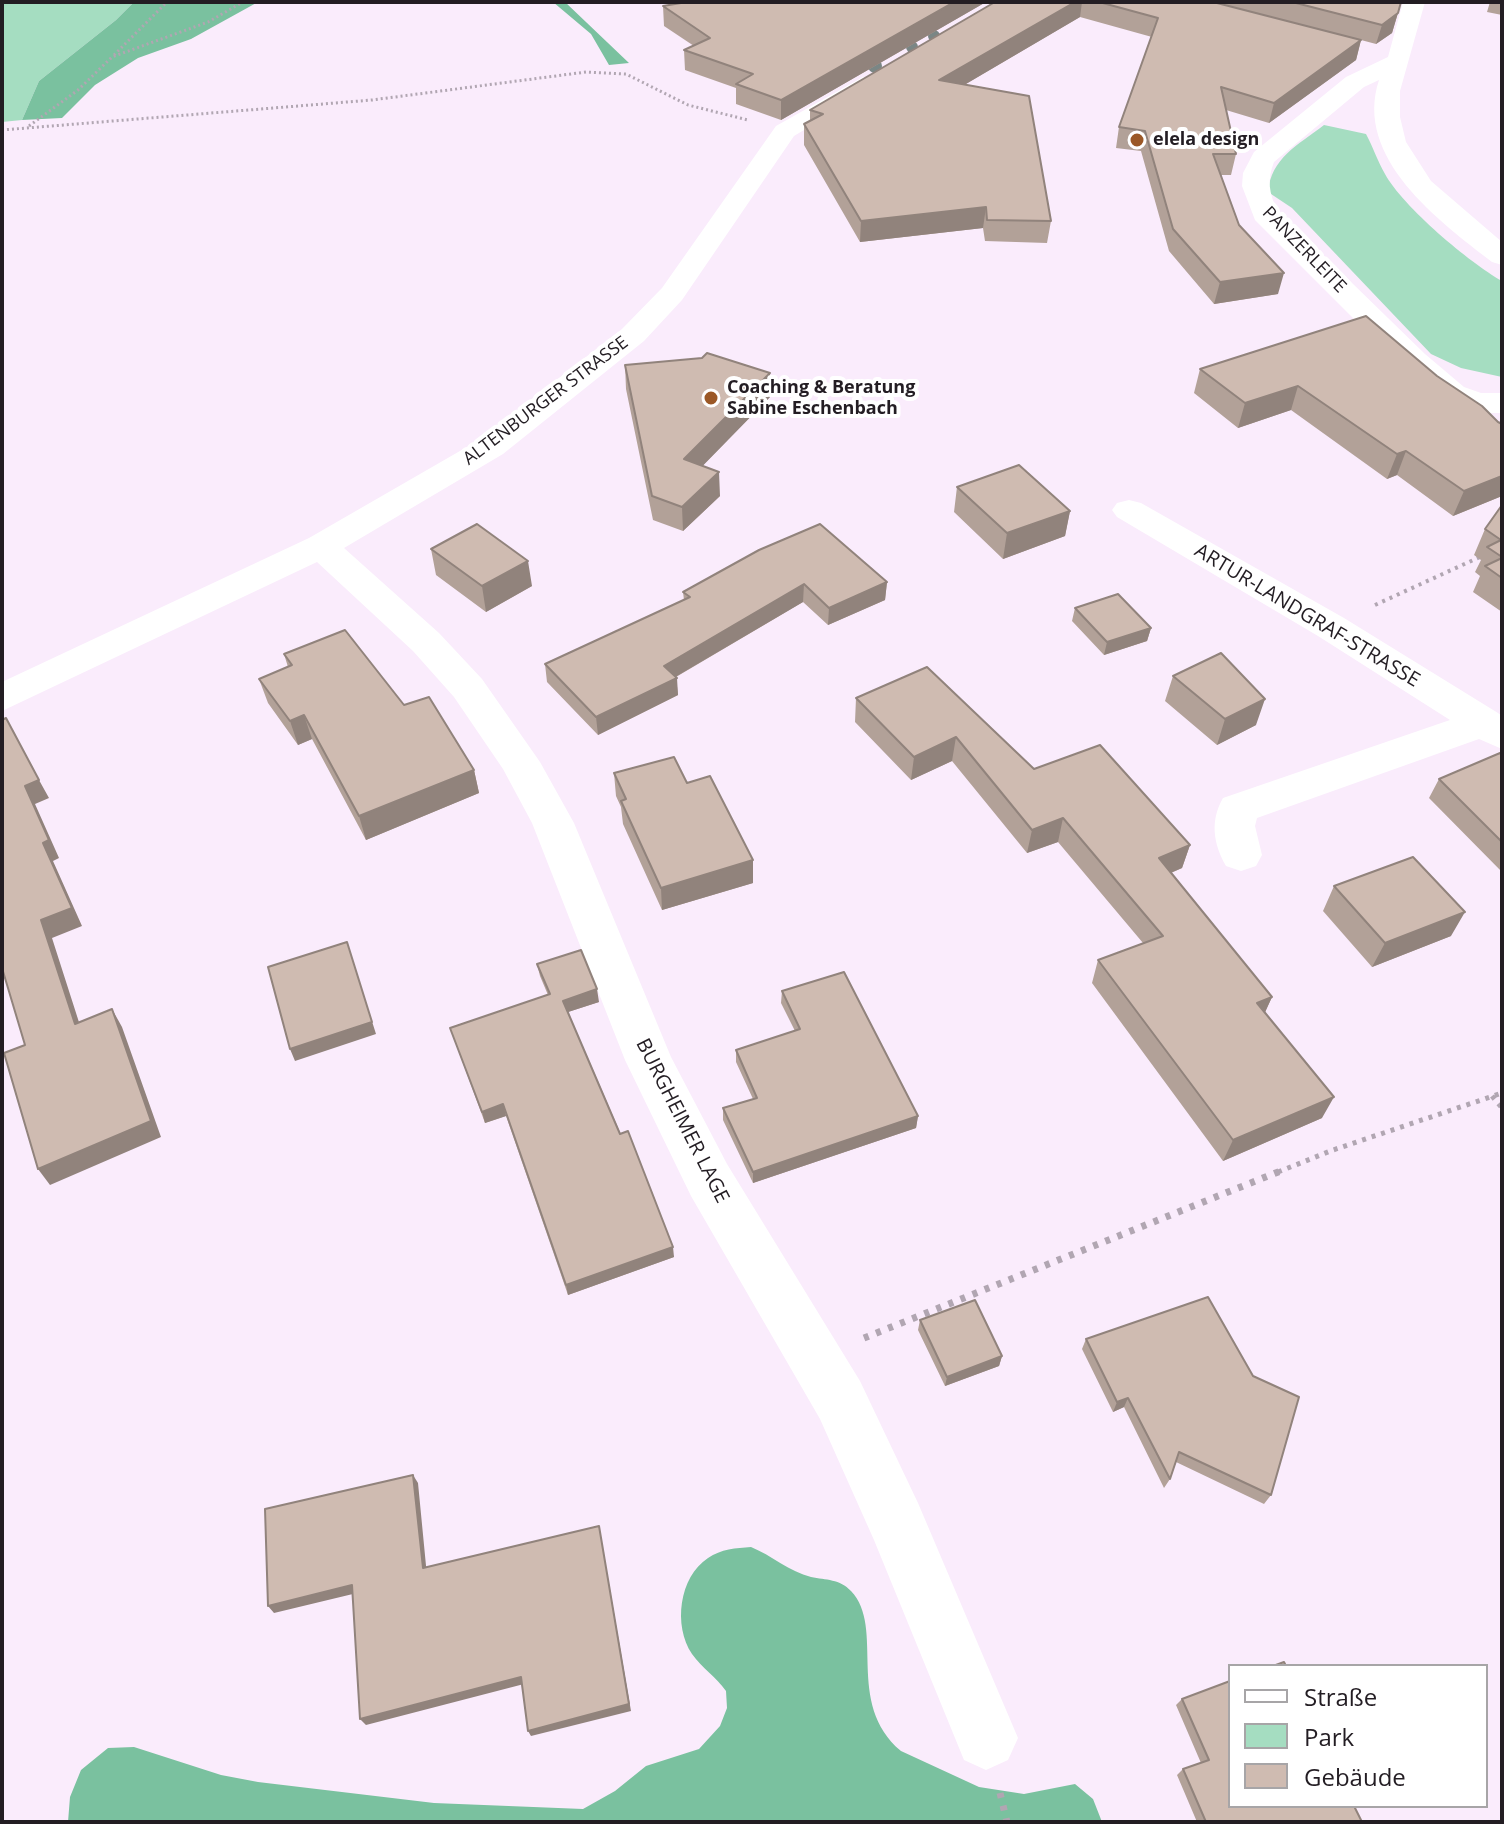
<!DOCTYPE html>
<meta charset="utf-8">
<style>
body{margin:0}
#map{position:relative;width:1504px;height:1824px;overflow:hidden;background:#faecfc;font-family:"Open Sans",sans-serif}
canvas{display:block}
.frame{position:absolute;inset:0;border:4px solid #231d23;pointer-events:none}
.legend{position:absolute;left:1228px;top:1664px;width:260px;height:144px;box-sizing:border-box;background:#fff;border:2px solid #a7a5a7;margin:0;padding:10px 14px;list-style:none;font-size:24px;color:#231d23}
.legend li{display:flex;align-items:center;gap:16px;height:40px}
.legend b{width:40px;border:2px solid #a7a5a7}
</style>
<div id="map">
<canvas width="1504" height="1824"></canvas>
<div class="frame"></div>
<ul class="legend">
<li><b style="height:10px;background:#fff"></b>Straße</li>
<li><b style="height:22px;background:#a5ddc1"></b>Park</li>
<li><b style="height:22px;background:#cfbbb1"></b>Gebäude</li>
</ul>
</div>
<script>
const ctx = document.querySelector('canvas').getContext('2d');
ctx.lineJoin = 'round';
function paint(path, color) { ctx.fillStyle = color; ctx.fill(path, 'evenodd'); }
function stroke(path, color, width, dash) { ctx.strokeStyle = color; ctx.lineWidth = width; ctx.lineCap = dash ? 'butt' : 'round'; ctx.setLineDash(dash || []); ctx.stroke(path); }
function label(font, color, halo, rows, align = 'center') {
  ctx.font = font + ' "Open Sans",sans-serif'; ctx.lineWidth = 8; ctx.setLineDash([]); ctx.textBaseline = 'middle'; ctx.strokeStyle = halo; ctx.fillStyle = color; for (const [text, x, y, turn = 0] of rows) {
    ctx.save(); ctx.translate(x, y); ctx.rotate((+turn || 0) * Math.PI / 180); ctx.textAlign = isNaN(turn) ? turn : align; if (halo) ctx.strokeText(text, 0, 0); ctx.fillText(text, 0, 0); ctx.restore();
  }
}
paint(new Path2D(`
 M2,2H134L116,20L39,81L22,120L2,122Z
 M1324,125L1366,134C1373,147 1378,162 1385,174C1403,207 1470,263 1502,281V377L1461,368L1431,354L1292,208L1268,192C1271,158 1298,145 1324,125Z`), '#a5ddc1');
paint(new Path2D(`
 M134,2H258L191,39L138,58L95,85L62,118L22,120L39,81L116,20Z
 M553,2H565L629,63L609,65L591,34Z
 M751,1547C771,1555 790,1572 811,1577C826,1580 840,1579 851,1591C886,1628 844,1703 901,1751L979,1787L1024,1794L1075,1784L1093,1799L1102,1822H68L70,1797L81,1770L108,1748L134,1747L221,1775L258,1782L434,1803L583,1809L615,1791L646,1766L699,1749L720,1726L727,1708L726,1691C716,1677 702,1668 692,1654C673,1626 679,1577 708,1558C721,1549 736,1548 751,1547Z`), '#7ac19f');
stroke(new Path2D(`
 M114,55L167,2
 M29,126L78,90L112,57L208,22L243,2
 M2,130L372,100L586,72L626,74L688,105L748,120`), '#b1a6b2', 3, [2, 3]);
stroke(new Path2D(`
 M1375,605L1482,556`), '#b1a6b2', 4, [3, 5]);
stroke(new Path2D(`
 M1492,1096L1502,1108
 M1278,1172L1333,1150L1502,1093`), '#b1a6b2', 5, [4, 6]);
stroke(new Path2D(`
 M864,1338L1283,1170
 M1000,1793L1007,1822`), '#b1a6b2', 7, [5, 8]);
paint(new Path2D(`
 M1403,2H1425L1400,91V117L1406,142L1431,181L1502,242V265L1492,262C1439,221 1353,158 1379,80L1364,87L1274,162C1267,180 1269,193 1277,210L1425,354L1464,387L1481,393H1502V413H1477L1442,401L1403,368L1255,220L1242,186L1243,173L1254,152L1346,77L1388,57Z
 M863,77L872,79L875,84L872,89L794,136L682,300L644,341L503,454L344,548L439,633L482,679L540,762L574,823L671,1057L727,1164L860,1381L918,1503L1018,1738L1008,1760L986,1770L964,1760L874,1540L820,1419L691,1196L625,1060L532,823L503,769L454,697L413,651L317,562L2,711V682L309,538L479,440L622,329L662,288L776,126Z
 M1129,500L1141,503L1344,618L1498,713L1502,716V749L1479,739L1257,818L1255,826L1262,855L1256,866L1241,871L1226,866C1213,843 1210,821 1223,798L1450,720L1318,636L1117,517L1112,510L1117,503Z`), '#fff');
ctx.fillStyle = '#7a8685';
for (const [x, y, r] of [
 [934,36,6],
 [912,47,6],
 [875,66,7]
]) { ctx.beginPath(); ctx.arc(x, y, r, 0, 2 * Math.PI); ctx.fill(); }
paint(new Path2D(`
 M687,2H986L781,120L736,104V88L685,70L684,50L694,46L664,26L663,6Z
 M995,2H1401L1392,33L1376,44L1361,40L1356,60L1269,123L1226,110L1236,154L1231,175H1221L1239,225L1278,294L1214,304L1169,251L1141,151L1116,148L1119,127L1152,37L1080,17L964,85L1051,221L1047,243L985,241L983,228L860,242L804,145V124L810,121V110Z
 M1490,2H1502V15L1487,12Z
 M625,365L770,397L702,466L720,496L683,531L653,520L626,389Z
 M1200,369L1437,376L1498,422L1502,424V496L1453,516L1397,475L1387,479L1291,410L1238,428L1194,393Z
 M957,487L1070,511L1065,536L1003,559L954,512Z
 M1502,505V612L1473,592L1480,576L1475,572L1481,560L1474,555L1485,529Z
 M431,549L532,586L486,612L436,575Z
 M759,550L887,582L885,600L828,625L803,602L676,677L678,695L598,735L547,682L545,664L684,600L683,592Z
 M1075,608L1151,628L1147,641L1104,655L1072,621Z
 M284,654L404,705L474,770L479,793L366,840L312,739L298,745L268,703L259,679L288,667Z
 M1173,676L1256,725L1217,745L1165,701Z
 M856,698L1034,769L1190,845L1182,868L1171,873L1272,997L1265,1012L1322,1118L1223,1161L1092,983L1098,960L1143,943L1058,842L1027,853L952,761L911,780L855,722Z
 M1502,755V872L1429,798L1439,779Z
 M614,773L687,783L753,883L662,910L623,824L621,807L616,796Z
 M1334,886L1451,936L1372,967L1323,911Z
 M537,964L599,1002L568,1012L674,1257L568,1295L506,1116L485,1123L450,1028L548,995L540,976Z
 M782,991L918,1116L916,1128L753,1183L723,1120V1108L753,1099L736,1062V1050L795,1031L781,1003Z
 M920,1320L1002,1356L999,1366L945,1386L918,1330Z
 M1086,1339L1271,1495L1264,1504L1176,1462L1170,1479L1164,1488L1124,1407L1113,1412L1082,1349Z
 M1182,1699L1362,1822H1197L1177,1775L1183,1769L1201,1763L1176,1705Z`), '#b2a198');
paint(new Path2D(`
 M954,2H986L781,120V100Z
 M1075,2H1082L1080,17L937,101L939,80Z
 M1398,13L1392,33L1376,44L1382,25Z
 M1361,40L1356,60L1269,123L1274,103Z
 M986,207L983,228L860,242L861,221Z
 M1284,273L1278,294L1214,304L1220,282Z
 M770,373V397L685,484L684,459Z
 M1298,386L1291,410L1238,428L1245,403Z
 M1406,451L1397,475L1387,479L1397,454Z
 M719,472L720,496L683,531L682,507Z
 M1502,476V496L1453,516L1464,491Z
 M1070,511L1065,536L1003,559L1007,533Z
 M528,561L532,586L486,612L482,586Z
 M887,582L885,600L828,625L829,608Z
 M804,584L803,602L665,683L664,666Z
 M1151,628L1147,641L1104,655L1107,642Z
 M677,678L678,695L598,735L596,717Z
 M1265,699L1256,725L1217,745L1225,719Z
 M304,715L312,739L298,745L290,721Z
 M956,737L952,761L911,780L914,757Z
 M474,770L479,793L366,840L359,816Z
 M39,780L49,798L35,804L59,858L53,861L82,926L52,938L85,1041L75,1024L41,920L25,786Z
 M1063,818L1058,842L1027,853L1032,830Z
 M1190,845L1182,868L1151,881L1159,858Z
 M753,860V883L662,910L661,888Z
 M1465,912L1451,936L1372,967L1385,943Z
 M351,955L376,1034L295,1061L290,1049Z
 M597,989L599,1002L565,1013L563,1001Z
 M1272,997L1262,1019L1257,1003Z
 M112,1009L122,1027L161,1137L50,1185L38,1169Z
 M1334,1097L1322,1118L1223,1161L1233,1140Z
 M503,1104L506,1116L485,1123L482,1112Z
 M918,1116L916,1128L753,1183V1172Z
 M673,1247L674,1257L568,1295L566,1285Z
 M1002,1356L999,1366L945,1386L947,1377Z
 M1128,1398L1124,1407L1113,1412L1117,1402Z
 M413,1475L418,1483L427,1576L423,1568Z
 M599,1526L631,1711L531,1736L528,1731Z
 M352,1585L357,1593L274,1613L268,1606Z
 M521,1677L524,1684L366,1725L360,1719Z`), '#91837c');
const building = new Path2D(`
 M687,2H954L781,100L736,84L753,74L684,50L710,38L663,6Z
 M995,2H1075L939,80L1029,96L1051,221L987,220L986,207L861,221L804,124L823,114L810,110Z
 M1099,2H1213L1361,40L1274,103L1221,87L1236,154H1213L1239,225L1284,273L1220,282L1173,229L1145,131L1119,127L1158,18Z
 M1292,2H1401L1398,13L1382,25Z
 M1366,316L1437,376L1482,406L1498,422L1502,424V476L1464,491L1406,451L1397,454L1298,386L1245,403L1200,369Z
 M707,353L770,373L684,459L719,472L682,507L652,496L625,365L702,358Z
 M1019,465L1070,511L1007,533L957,487Z
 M1502,505V557L1487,547L1501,540L1485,529Z
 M477,524L528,561L482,586L431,549Z
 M820,524L887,582L829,608L804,584L664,666L677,678L596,717L545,664L690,597L683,592L759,550Z
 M1502,558V578L1485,566Z
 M1118,594L1151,628L1107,642L1075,608Z
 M345,630L404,705L429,697L474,770L359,816L304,715L290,721L259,679L292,665L284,654Z
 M1221,653L1265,699L1225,719L1173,676Z
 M927,667L1034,769L1100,745L1190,845L1159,858L1272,997L1257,1003L1334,1097L1233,1140L1098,960L1163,936L1063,818L1032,830L956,737L914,757L856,698Z
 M6,718L39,780L25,786L49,840L43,843L72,908L41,920L75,1024L112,1009L151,1121L38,1169L4,1053L25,1045L2,968V720Z
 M1500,753L1502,755V842L1439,779Z
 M674,757L687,783L710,776L753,860L661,888L621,801L626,799L614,773Z
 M1413,857L1465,912L1385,943L1334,886Z
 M347,942L372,1022L290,1049L268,967Z
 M581,950L597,989L563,1001L620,1134L628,1131L673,1247L566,1285L503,1104L482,1112L450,1028L550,994L537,964Z
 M844,972L918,1116L753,1172L723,1108L757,1098L736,1050L800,1029L782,991Z
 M1208,1297L1253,1376L1299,1397L1271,1495L1179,1452L1170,1479L1128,1398L1117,1402L1086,1339Z
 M975,1300L1002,1356L947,1377L920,1320Z
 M413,1475L423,1568L599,1526L629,1704L528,1731L521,1677L360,1719L352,1585L268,1606L265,1509Z
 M1284,1662L1286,1666H1273Z
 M1230,1681V1806H1354L1362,1822H1206L1183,1769L1209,1760L1182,1699Z`);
paint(building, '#cfbbb1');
stroke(building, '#91837c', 2);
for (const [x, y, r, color] of [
 [1137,140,8,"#9b5827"],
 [711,398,8,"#9b5827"]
]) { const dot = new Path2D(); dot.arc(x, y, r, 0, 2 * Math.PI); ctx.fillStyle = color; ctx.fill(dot); stroke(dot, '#fff', 3); }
label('bold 18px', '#231d23', '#fff', [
 ["elela design",1153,140],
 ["Coaching & Beratung",727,388],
 ["Sabine Eschenbach",727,409]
], 'left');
label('18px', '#231d23', '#fff', [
 ["PANZERLEITE",1304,250,46],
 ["ALTENBURGER STRASSE",546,401,-37]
]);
label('20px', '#231d23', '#fff', [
 ["ARTUR-LANDGRAF-STRASSE",1307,616,31],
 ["BURGHEIMER LAGE",682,1121,63]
]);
</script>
